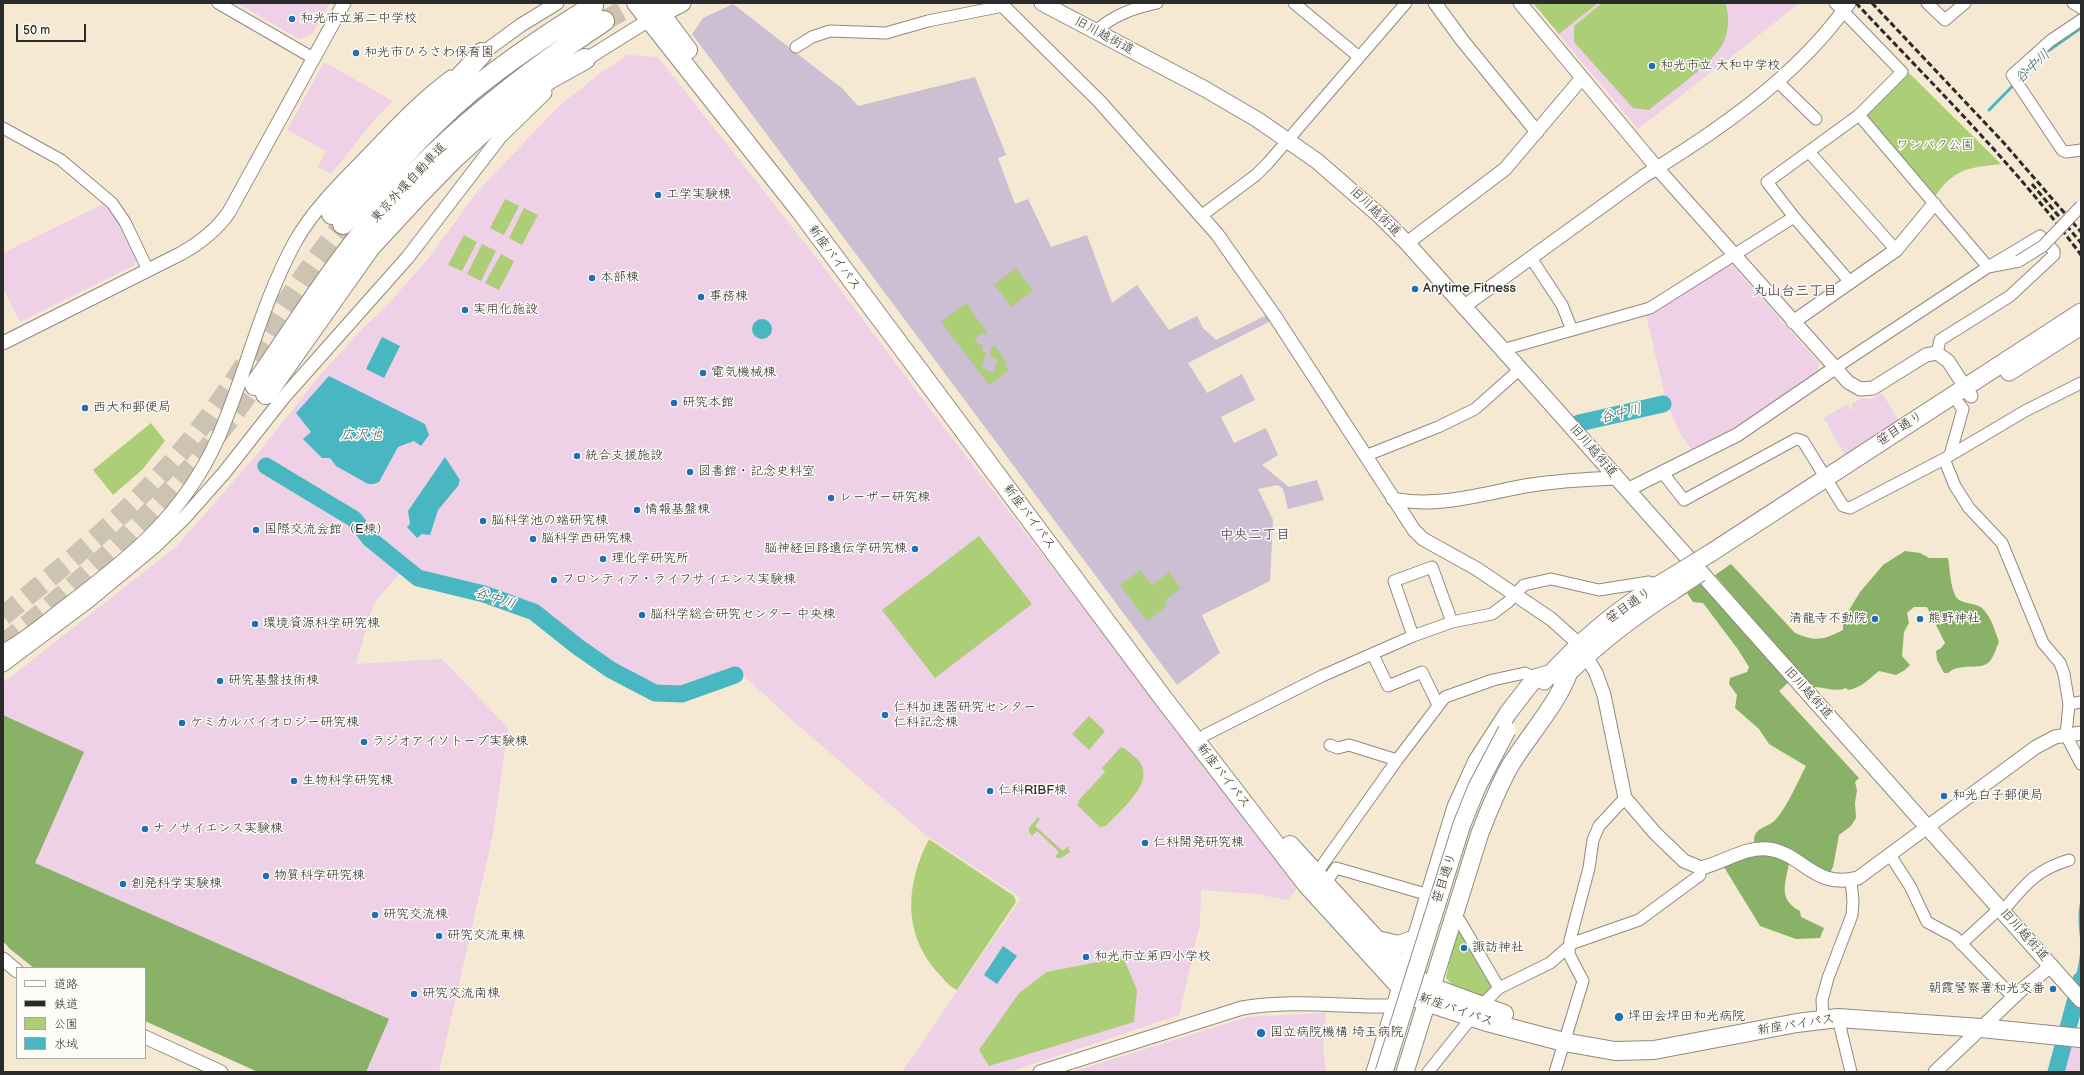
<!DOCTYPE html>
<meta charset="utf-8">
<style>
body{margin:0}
#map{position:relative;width:2084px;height:1075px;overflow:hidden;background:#f6e9d4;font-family:"Balsamiq Sans","Klee One",sans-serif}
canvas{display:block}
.frame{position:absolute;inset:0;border:4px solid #2b2b2b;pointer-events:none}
.legend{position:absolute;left:16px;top:967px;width:130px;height:92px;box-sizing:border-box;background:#fdfcf7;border:1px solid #a9a8a5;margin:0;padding:5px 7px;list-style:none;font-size:12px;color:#2b2b2b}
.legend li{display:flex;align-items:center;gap:8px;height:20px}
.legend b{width:20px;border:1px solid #a9a8a5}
.scale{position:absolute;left:16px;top:24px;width:70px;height:18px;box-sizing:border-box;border:2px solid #2b2b2b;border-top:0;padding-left:5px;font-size:12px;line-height:14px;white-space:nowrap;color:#2b2b2b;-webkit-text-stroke:3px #fdfcf7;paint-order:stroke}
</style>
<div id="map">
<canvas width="2084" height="1075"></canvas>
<div class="frame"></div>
<ul class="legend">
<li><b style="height:5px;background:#fff"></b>道路</li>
<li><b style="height:5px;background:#2b2b2b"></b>鉄道</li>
<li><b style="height:11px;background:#acce76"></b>公園</li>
<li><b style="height:11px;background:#48b7c1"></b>水域</li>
</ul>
<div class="scale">50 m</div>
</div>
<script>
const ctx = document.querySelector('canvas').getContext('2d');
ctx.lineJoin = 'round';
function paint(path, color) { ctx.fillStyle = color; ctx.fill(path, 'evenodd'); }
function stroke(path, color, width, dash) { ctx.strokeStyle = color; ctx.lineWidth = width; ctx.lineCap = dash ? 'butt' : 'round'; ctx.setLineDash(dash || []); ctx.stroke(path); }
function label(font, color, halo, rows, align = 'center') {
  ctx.font = font + ' "Balsamiq Sans","Klee One",sans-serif'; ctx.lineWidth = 3; ctx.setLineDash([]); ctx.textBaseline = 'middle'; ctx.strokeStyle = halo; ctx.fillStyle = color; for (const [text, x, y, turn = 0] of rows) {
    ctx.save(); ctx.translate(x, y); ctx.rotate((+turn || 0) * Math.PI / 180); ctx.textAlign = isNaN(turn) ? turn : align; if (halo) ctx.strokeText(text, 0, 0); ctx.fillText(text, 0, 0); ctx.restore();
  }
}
paint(new Path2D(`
 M237,3H330L312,34L299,39Z
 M1533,3H1800L1638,129Z
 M628,55L658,57L815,256L952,438L1299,886L1287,900L1256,894L1201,890L1200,924L1179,1015L1009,1072H902L1021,898L927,836L793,721L744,676L740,670L685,692L674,693L655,688L636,680L513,600L402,571L374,603L356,664L442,659L508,728L493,834L439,1072H258L145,1021V968H34L10,949L3,941V683L176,547L254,458L320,375L363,328L382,311L427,260L478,191L560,105L602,72Z
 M324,62L393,101L375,119L331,174L318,167L326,151L287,130Z
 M103,204L115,216L136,260L135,265L20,322L3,288V253Z
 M1729,264L1733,266L1819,363L1818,374L1728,433L1692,451L1679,431L1667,404L1646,315Z
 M1882,393L1899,421L1845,456L1824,418L1847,404L1851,410L1853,408L1851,404L1862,398L1871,399Z
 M1326,1013L1323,1048L1326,1072H1072L1247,1017Z
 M2073,1046L2081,1048V1072H2064L2070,1049Z`), '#eed0e7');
paint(new Path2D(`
 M733,4L843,89L858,106L975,77L1006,155L998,158L1015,204L1028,199L1051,247L1087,235L1112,303L1137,285L1169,330L1197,316L1203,328L1216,340L1267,315L1271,321L1188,363L1207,393L1242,374L1255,400L1221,417L1234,443L1266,428L1278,455L1262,465L1289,487L1317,480L1324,500L1288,509L1283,489L1278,485L1258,489L1273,520L1270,581L1202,615L1220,653L1177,685L692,34L703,18Z`), '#ccbed3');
paint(new Path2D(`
 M1533,3H1598L1559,34Z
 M1602,3H1725C1730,15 1729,33 1722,45C1711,65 1668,94 1649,110L1633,108L1574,42V26Z
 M1908,72L2001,164C1970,168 1956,167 1936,195H1932L1865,117L1866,114Z
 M505,199L519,206L504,235L490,228Z
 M524,208L538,215L522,245L509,238Z
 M464,235L477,242L462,271L448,265Z
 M482,244L496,251L481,281L467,274Z
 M501,254L514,261L499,290L485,283Z
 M1016,268L1033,290L1012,307L994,285Z
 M966,303L986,331L987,334L985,336L982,332L975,339L979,344L983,345L982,351L986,353L982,368L994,372L998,359L990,356L991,348L994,345L1007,363L1005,365L1009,370L989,385L941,322Z
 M151,423L165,441L142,470L113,495L93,470Z
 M979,536L1032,604L935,678L882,610Z
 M1140,570L1152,585L1169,572L1181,588L1164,601L1167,606L1147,621L1120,585Z
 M1089,716L1105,731L1089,750L1072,734Z
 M1121,747C1127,749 1131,754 1136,758C1160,780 1120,810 1106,826L1100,827L1077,805L1079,803L1078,801L1105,772L1102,768Z
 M1038,817L1040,819L1035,826L1063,851L1068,846L1070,852L1061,858H1057L1055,857L1059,852L1037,831L1032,836L1029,832V828Z
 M929,839L1014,896L1016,902L957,990C949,987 943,978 937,972C902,932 906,884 929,839Z
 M1456,928H1461L1496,988L1482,1001L1453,986L1446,978Z
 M1123,957L1137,990L1134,1022L989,1066L979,1050L1019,993L1047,972Z`), '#acce76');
paint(new Path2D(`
 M1905,551L1920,553L1929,558H1948C1950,569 1950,584 1955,595C1960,606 1977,601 1984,610C1992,619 1995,631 1999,642C1996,648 1994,657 1989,662C1980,671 1960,662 1948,673H1944L1937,660L1936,651L1941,648L1945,643L1927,607H1914L1907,613L1909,623L1904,632L1902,656L1910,665L1905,670L1896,675L1879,671C1869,679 1861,688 1848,690L1846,688C1834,693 1824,686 1812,687L1715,575L1731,564L1795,633C1816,642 1823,640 1843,630V620L1860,592L1883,565Z
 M1702,583L1789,682L1779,691L1859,778L1855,782L1857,790L1855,803L1856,818L1851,826L1839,835L1833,867L1830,873L1755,844C1750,827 1770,828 1777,818C1789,803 1797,783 1806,766L1769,744L1759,729L1735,708L1737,695L1729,684L1730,678L1747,672L1749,667L1737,648L1703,603L1693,602L1687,593Z
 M3,715L84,752L35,863L389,1019L366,1072H258L145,1021V968H34L10,949L3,941Z
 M1770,853L1789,863C1786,883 1777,899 1800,911L1801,917L1824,928L1820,938L1796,939L1760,926L1724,867L1753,854Z`), '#89b167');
paint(new Path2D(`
 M752 329a10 10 0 1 1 20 0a10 10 0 1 1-20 0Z
 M382,337L400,346L384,378L366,369Z
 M329,376L425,424L429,435L421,446L414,441L398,447L379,482L374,484H368L336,466L330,458H322L303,439L311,432L296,413Z
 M445,457L460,480L458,486L438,510L430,535L422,534L417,538L407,527L410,524L408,511Z
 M2081,899V1003L2069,1045L2058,1043C2066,1014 2076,984 2080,954C2082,935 2075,920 2081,899Z
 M1003,946L1017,956L997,984L984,975Z`), '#48b7c1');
stroke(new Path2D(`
 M1989,110L2045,53L2081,28`), '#48b7c1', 3);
stroke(new Path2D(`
 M1579,423L1663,404
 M266,466L354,519L370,539L418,578L484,594L534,612L578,647L611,670L655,693L682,694L735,675
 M2056,1072L2081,980`), '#48b7c1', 17);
stroke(new Path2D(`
 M604,21L636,3
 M3,616C75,557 148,498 204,423C253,358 291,287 343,224
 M3,644C79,585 148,519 209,446C225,426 240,405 255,385`), '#cdc3b2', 20, [20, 10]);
const minor = new Path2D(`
 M218,3L313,58
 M1294,3L1359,57
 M1835,3L1902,72L1859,115L1767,182L1794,217L1850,282
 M1927,3L1945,20L1965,3
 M2073,3L2081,8
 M2081,20L2050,41L2012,75L2062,150L2066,152L2081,150
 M1095,32C1113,15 1134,8 1157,3
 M796,47L812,37L830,31L886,33L928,21L1003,6
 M1777,81L1816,119
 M1859,115L1988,267L2040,236L2054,251V255L2010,296L1940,340L1937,353
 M3,128L61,160L112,203L125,222L148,270
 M1810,153L1896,250
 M1201,216L1256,175L1268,163L1406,3
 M1531,258L1562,305L1572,330
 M1502,350L1650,308L1794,217
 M1835,368L1988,267L2019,261
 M1950,455L1963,409L1959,404
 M1365,456L1438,427L1475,409L1520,369
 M1944,459L1955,486L1969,508L2002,543L2043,643L2060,663L2064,674L2069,704L2066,735L2081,764
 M1662,472L1684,500L1796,439L1803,441L1843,506L1850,508L1944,459L2025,411L2081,383
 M1413,636L1394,581L1432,567L1452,622
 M1373,655L1388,686L1422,672L1438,705
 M2069,704L2081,702
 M1205,735L1322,676L1413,636L1452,622L1492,614L1508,602L1524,585L1551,579L1599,590L1649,582L1659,585
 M1330,745L1338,748L1349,745L1397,760
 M1890,855L1910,886L1927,922L1955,937L2013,997
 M1316,874L1397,760L1445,697L1493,680L1525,673L1535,678
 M1325,884L1336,868L1429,895
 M2002,912C2024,886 2035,870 2069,860
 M1453,918L1460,921L1499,988
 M1961,944L1999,909
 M1483,1007L1487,1000L1499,988L1550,963L1573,943L1639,920L1700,875L1701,868
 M1838,1018L1851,1072
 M1823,1019L1822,1000L1828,978L1852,915L1853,901L1851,880
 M1428,1072L1472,1017
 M1555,1072L1583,981L1569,954L1570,940L1589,868L1593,840L1599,826L1625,798`);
const tertiary = new Path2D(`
 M1000,3L1100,102L1217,234L1274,315L1414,530L1423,539L1477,569L1551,619L1579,644L1596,673L1604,695L1625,798L1655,833L1684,861L1701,868C1723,863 1746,846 1768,849C1803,853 1814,890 1858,878L2036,747L2055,737L2081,733
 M1435,3L1462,40L1537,132
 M1520,3L1657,168L1848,382L1860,389L1873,388L1926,355L1937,353L1948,361L1971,396
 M476,58L521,25L557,3
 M580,63L649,20
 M1407,243L1505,169L1582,78
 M1463,307L1644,176C1719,130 1798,76 1849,3
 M1793,322L1896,250L1934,204
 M3,343L180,254C200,243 216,231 229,212L344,3
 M1627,490L1737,435L1835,368
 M1393,499C1438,508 1481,494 1525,486C1556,481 1586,479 1616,478
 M3,651C26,639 46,621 67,605C132,556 184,514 218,438C246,374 261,304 295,242C314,208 345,179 372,151C397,125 422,98 451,77
 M3,665L90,600L154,547L185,517L224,473L283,398L408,257L500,137L545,93
 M3,959L17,971
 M145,1037L221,1072
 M1040,1072L1242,1008C1293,999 1344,1007 1395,1006L1403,1002
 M1935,1072L2020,991L2051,966`);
const secondary = new Path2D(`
 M1042,3L1205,89L1258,120L1317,161L1379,215L1407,243L1520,369L2081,1000`);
const primary = new Path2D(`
 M649,20L682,3
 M2009,372L2081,326
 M1709,554L2081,312
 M1561,680C1596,645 1632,617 1673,591
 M1544,681C1579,642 1619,607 1665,581
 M1375,1072L1456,807L1477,761L1508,713L1535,678L1552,673
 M1405,1072L1480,833C1489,810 1498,787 1510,766C1528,736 1557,705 1569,672`);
const trunk = new Path2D(`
 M636,3L801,212L1163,698L1307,885L1400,987L1414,997L1426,1002L1487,1022L1564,1042L1615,1051L1654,1050L1797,1023L1838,1018L1981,1028L2081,1038
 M653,3L688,50
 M1290,845L1405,971L1431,987L1504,1014
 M1377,940L1399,945L1415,939`);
const motorway = new Path2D(`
 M332,214C377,156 434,109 482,53
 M343,224C383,177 424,131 471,91C509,60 551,32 593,6
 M255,385C287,340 316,292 350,248C421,155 507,85 604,21
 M266,394L370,247L419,194L453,159L498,118L549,79L585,59`);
stroke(minor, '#908a80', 13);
stroke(tertiary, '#908a80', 15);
stroke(secondary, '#908a80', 17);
stroke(primary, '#908a80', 19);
stroke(trunk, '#908a80', 20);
stroke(motorway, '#908a80', 22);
stroke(minor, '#fff', 11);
stroke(tertiary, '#fff', 13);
stroke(secondary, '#fff', 15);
stroke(primary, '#fff', 17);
stroke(trunk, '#fff', 18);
stroke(motorway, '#fff', 20);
stroke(new Path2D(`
 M1856,3C1933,85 2014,164 2081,255
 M1872,3L2003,142L2081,232
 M2032,184L2081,243`), '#2b2b2b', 3, [6, 3]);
const minorBridge = new Path2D(`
 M2019,261L2043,246L2081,206`);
const primaryBridge = new Path2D(`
 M1665,581L1709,554
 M1673,591L1700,573
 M1384,1072L1462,824L1477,787L1507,730`);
stroke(minorBridge, '#908a80', 13, []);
stroke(primaryBridge, '#908a80', 19, []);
stroke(minorBridge, '#fff', 11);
stroke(primaryBridge, '#fff', 17);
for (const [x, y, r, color] of [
 [292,19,4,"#1f6fb2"],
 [356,53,4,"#1f6fb2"],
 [1652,66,4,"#1f6fb2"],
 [658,195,4,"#1f6fb2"],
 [592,278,4,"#1f6fb2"],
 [1415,289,4,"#1f6fb2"],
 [701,297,4,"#1f6fb2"],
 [465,310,4,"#1f6fb2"],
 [703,373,4,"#1f6fb2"],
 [674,403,4,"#1f6fb2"],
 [85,408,4,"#1f6fb2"],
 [577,456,4,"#1f6fb2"],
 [690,472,4,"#1f6fb2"],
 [831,498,4,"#1f6fb2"],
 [637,510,4,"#1f6fb2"],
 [483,521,4,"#1f6fb2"],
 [256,530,4,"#1f6fb2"],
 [533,539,4,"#1f6fb2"],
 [915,549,4,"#1f6fb2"],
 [603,559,4,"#1f6fb2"],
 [554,580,4,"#1f6fb2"],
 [642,615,4,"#1f6fb2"],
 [1875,619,4,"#1f6fb2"],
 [1920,619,4,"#1f6fb2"],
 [255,624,4,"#1f6fb2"],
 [220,681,4,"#1f6fb2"],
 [885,715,4,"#1f6fb2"],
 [182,723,4,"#1f6fb2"],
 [364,742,4,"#1f6fb2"],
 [294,781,4,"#1f6fb2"],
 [990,791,4,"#1f6fb2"],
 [1944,796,4,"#1f6fb2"],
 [145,829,4,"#1f6fb2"],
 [1145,843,4,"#1f6fb2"],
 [266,876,4,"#1f6fb2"],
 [123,884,4,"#1f6fb2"],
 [375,915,4,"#1f6fb2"],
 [439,936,4,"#1f6fb2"],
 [1464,948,4,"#1f6fb2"],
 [1086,957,4,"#1f6fb2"],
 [2053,989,4,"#1f6fb2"],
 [414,994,4,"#1f6fb2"],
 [1619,1017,5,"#1f6fb2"],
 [1261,1033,5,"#1f6fb2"]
]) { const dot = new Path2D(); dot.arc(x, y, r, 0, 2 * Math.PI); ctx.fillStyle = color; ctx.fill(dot); stroke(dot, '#fdfcf7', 1.5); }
label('13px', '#2b2b2b', '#fdfcf7', [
 ["和光市立第二中学校",300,19],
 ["和光市ひろさわ保育園",364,53],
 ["和光市立 大和中学校",1660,66],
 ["工学実験棟",666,195],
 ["本部棟",600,278],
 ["Anytime Fitness",1423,289],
 ["事務棟",709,297],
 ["実用化施設",473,310],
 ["電気機械棟",711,373],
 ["研究本館",682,403],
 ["西大和郵便局",93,408],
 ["統合支援施設",585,456],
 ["図書館・記念史料室",698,472],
 ["レーザー研究棟",839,498],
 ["情報基盤棟",645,510],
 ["脳科学池の端研究棟",491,521],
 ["国際交流会館（E棟）",264,530],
 ["脳科学西研究棟",541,539],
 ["脳神経回路遺伝学研究棟",907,549,"right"],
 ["理化学研究所",611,559],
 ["フロンティア・ライフサイエンス実験棟",562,580],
 ["脳科学総合研究センター 中央棟",650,615],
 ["清龍寺不動院",1867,619,"right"],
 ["熊野神社",1928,619],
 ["環境資源科学研究棟",263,624],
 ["研究基盤技術棟",228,681],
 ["仁科加速器研究センター",893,708],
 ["仁科記念棟",893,723],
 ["ケミカルバイオロジー研究棟",190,723],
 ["ラジオアイソトープ実験棟",372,742],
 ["生物科学研究棟",302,781],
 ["仁科RIBF棟",998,791],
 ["和光白子郵便局",1952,796],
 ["ナノサイエンス実験棟",153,829],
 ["仁科開発研究棟",1153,843],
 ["物質科学研究棟",274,876],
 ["創発科学実験棟",131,884],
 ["研究交流棟",383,915],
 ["研究交流東棟",447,936],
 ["諏訪神社",1472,948],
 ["和光市立第四小学校",1094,957],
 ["朝霞警察署和光交番",2045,989,"right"],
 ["研究交流南棟",422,994],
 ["坪田会坪田和光病院",1628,1017],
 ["国立病院機構 埼玉病院",1270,1033]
], 'left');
label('13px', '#2b2b2b', '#fdfcf7', [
 ["旧川越街道",1104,36,28],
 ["東京外環自動車道",409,183,-47],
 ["旧川越街道",1375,212,44],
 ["新座バイパス",834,258,53],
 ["笹目通り",1900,429,-33],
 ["旧川越街道",1593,451,49],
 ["新座バイパス",1029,517,53],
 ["笹目通り",1629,606,-35],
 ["旧川越街道",1808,693,48],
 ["新座バイパス",1223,776,52],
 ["笹目通り",1445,878,-72],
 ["旧川越街道",2024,935,48],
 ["新座バイパス",1456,1010,19],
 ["新座バイパス",1796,1025,-9]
]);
label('13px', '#525c42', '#fdfcf7', [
 ["ワンパク公園",1935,146]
]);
label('italic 14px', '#376367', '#fdfcf7', [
 ["谷中川",2033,67,-43],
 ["谷中川",1621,414,-13],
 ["広沢池",361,435],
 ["谷中川",495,599,18]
]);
label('bold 14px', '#5e5262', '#fdfcf7', [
 ["丸山台三丁目",1795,291],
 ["中央二丁目",1255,535]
]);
</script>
